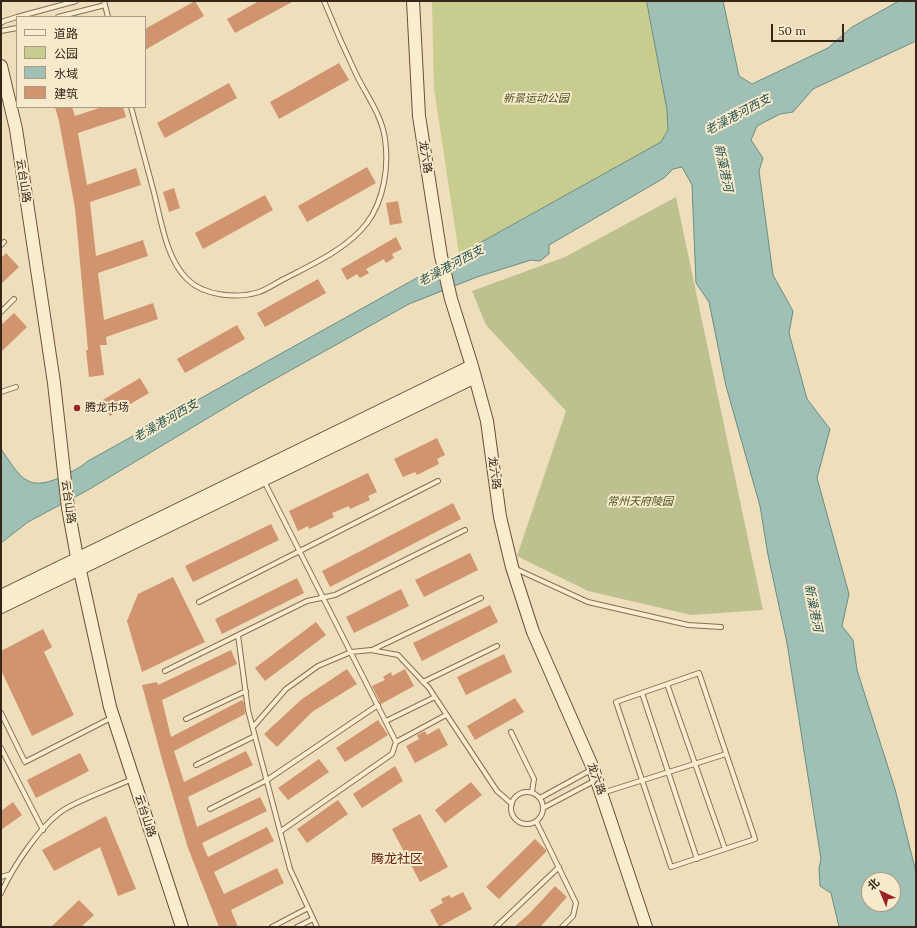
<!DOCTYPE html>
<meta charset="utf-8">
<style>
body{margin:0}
#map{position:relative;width:917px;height:928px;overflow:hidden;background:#efdebb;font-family:Lora,"Noto Sans SC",serif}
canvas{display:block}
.frame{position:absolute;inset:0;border:2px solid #35261a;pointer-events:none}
.legend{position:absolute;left:16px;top:16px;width:130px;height:92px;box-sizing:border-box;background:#f7e9cb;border:1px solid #a99b84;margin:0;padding:5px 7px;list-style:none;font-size:12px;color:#35261a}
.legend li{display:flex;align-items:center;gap:8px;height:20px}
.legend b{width:20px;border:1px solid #a99b84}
.north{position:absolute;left:861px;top:872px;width:40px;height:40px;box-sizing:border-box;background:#f7e9cb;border:1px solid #a99b84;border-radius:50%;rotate:316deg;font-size:11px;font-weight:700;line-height:16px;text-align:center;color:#35261a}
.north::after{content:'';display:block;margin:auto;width:14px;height:18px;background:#992226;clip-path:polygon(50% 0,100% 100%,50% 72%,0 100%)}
.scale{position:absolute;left:771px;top:24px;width:73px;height:18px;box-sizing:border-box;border:2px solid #35261a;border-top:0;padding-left:5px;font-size:12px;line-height:14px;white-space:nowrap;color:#35261a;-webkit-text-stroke:3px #f7e9cb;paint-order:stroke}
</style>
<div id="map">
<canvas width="917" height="928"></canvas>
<div class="frame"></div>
<ul class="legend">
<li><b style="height:5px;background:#faecce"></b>道路</li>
<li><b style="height:11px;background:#c8cd8f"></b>公园</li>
<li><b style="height:11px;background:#a0c0b5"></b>水域</li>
<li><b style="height:11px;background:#d0946f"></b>建筑</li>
</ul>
<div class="north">北</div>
<div class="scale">50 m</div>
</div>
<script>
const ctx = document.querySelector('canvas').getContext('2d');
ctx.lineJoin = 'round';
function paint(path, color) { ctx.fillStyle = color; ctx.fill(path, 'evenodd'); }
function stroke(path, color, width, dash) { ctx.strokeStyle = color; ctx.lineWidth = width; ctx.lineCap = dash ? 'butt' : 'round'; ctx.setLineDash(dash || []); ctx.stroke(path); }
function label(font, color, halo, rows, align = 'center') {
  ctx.font = font + ' Lora,"Noto Sans SC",serif'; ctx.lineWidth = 4; ctx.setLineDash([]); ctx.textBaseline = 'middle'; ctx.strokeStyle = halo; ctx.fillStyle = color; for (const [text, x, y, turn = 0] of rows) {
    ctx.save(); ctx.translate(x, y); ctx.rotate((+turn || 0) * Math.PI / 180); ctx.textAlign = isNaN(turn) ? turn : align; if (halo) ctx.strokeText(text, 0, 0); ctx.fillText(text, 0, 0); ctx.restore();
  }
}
paint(new Path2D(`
 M432,1H647L667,110L668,130L661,142L459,254L434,89Z`), '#c8cd8f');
paint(new Path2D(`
 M676,197L763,610L691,615L588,591L517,556L566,411L486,325L472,291L565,257Z`), '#bdc18f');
const water = new Path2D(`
 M647,1H723L739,76L752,84L828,48L852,27L899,1H916V41L813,89L793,112L780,114L757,126L751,140L763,158L759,171L773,275L793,311L789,333L807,399L830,429L817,478L849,594L842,626L853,640L857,670L895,789L916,872V927H839L831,893L820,886L819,868L821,859L787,643L768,555L760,506L726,386L709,302L696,283L692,185L682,167L673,169L664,178L549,245V254L540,261L531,260L477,277L409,304L248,394L88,490L28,522L1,543V449C20,476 26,493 61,477C71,472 80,468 88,461L661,142L668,130L667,110ZM869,880H893V904H869Z`);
paint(water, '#a0c0b5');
stroke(water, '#678d83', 1);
paint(new Path2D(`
 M195,1L204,16L145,50V29Z
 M259,1H294L235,33L227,19Z
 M339,63L349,80L279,119L270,102Z
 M229,83L237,98L165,138L157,123Z
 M55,107H72L75,116L102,107H123L126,117L78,133L87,185L136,168L141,185L90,202L96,256L143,240L148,256L98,273L104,320L153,303L158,319L106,337L107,345H100L104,375L89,377L86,350H88L75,208L59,121Z
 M367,167L376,183L307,222L298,206Z
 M174,188L180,208L169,212L163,192Z
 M265,195L273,210L203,249L195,233Z
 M398,201L402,223L390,225L386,203Z
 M396,237L402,249L392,254L394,258L386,263L384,259L366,269L369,273L360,278L357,274L347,280L341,269Z
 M6,253L19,267L1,284V258Z
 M318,279L326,293L265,327L257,313Z
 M14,313L27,327L1,352V325Z
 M237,325L245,339L185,373L177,359Z
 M140,378L149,393L110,416L101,401Z
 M437,438L445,455L437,459L439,464L417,475L415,472L403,477L394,459Z
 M368,473L377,492L368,496L370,500L350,509L349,506L332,513L334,517L309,529L308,526L298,531L289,511Z
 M453,503L461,519L330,587L322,571Z
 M271,524L279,540L193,582L185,566Z
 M470,553L478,570L424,597L415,580Z
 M173,577L205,642L142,672L127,621L138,594Z
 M297,578L304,593L222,634L215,619Z
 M401,589L409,606L354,633L346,617Z
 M490,605L498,622L422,661L413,643Z
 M316,622L326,635L265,681L255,668Z
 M43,629L52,647L44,652L74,715L32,736L1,670V651Z
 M231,650L237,664L162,700L171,737L242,700L244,703L245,714L174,751L184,782L246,751L253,765L188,797L197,827L260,797L267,811L202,843L208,857L267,827L274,841L214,872L224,894L277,868L284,883L231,910L238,927H219L188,848L163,763L142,685L157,682L158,685Z
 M504,654L512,672L466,695L457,677Z
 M347,669L357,684L312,712L277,747L264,734L302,699Z
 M405,669L414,686L381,704L372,686L385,680L383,677L391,672L392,676Z
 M515,698L524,712L475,740L467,726Z
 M378,720L388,735L345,762L336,748Z
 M439,728L448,745L415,763L406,746L419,739L417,735L425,731L427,735Z
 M80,753L89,771L36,798L27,780Z
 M319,759L329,772L288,800L278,788Z
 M395,766L403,781L362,808L353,794Z
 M471,782L482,795L445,823L435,810Z
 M338,800L348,814L307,843L297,829Z
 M13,802L22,815L1,830V811Z
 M420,814L448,867L420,882L392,829Z
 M106,816L136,889L118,896L100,847L54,871L42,850Z
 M535,839L547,851L499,899L486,887Z
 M555,886L567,897L543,924L540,927H514L529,914Z
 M463,892L472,909L439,927L430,910L443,903L441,899L449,895L451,898Z
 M79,900L94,915L81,927H51Z`), '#d0946f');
const lane = new Path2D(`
 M104,1L108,17
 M17,17L76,1
 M58,17L105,5
 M1,23L4,21L17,17
 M1,31L17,28
 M131,107C138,134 146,162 153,189C161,218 165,257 187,279C204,296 237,299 259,292C268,289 276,283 284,279C313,264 347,249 367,223C384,200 389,167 385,139C382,116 367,96 357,76C345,51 334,26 324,1
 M1,245L4,242
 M1,312L14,299
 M1,392L16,387
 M264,481L396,742L392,754L281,831
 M516,569L588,602L688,625L721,627
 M199,602L438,481
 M238,635L248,710L290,869L317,927
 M372,650L481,598
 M165,671L307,601L335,595L465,530
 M699,673L755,839L671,867L616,702Z
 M423,682L497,646
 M667,684L725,849
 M642,693L697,859
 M1,713L25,762L111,718
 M186,719L246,691
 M386,721L435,697
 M253,727L286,689L318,666L351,652L371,650L398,655L429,688L497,791L512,804
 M511,732L534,779L532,792
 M396,742L446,715
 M1,748L43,830
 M196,765L255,736
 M511 808a16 16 0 1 1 32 0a16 16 0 1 1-32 0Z
 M602,793L726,754
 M540,798L591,770
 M543,808L596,780
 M210,809L267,780L378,705
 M536,821L576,903L573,916L562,927
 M1,877L11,874
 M1,893C13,867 41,824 65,809C86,797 111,789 132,779
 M272,927L308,908
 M297,927L313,919
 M496,927L559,867`);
const secondary = new Path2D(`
 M413,1L419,116L441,256L451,299L472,366L487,421L500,517L512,567L533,632L592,766L646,927
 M1,66L16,129L54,383L68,508L77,557L110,707L182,927
 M1,596L472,366
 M1,607L475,377`);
stroke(lane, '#876e54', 6);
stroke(secondary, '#694f38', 14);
stroke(lane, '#faecce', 4);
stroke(secondary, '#faecce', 12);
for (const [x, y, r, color] of [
 [77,408,4,"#992226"]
]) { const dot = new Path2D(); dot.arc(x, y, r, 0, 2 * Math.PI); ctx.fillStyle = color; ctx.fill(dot); stroke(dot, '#f7e9cb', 1.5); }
label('italic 11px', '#485320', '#f7e9cb', [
 ["新景运动公园",536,99],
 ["常州天府陵园",640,502]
]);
label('11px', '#35261a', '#f7e9cb', [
 ["龙六路",425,157,81],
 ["云台山路",23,181,81],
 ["龙六路",494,473,82],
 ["云台山路",68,502,82],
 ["龙六路",596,779,70],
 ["云台山路",145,816,72]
]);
label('11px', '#35261a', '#f7e9cb', [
 ["腾龙市场",85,408]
], 'left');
label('italic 12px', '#285652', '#f7e9cb', [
 ["老澡港河西支",738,115,-28],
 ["新藻港河",723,168,78],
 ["老澡港河西支",451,266,-28],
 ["老澡港河西支",166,421,-30],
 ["新澡港河",813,608,79]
]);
label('13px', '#642518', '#f7e9cb', [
 ["腾龙社区",397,859]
]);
</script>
